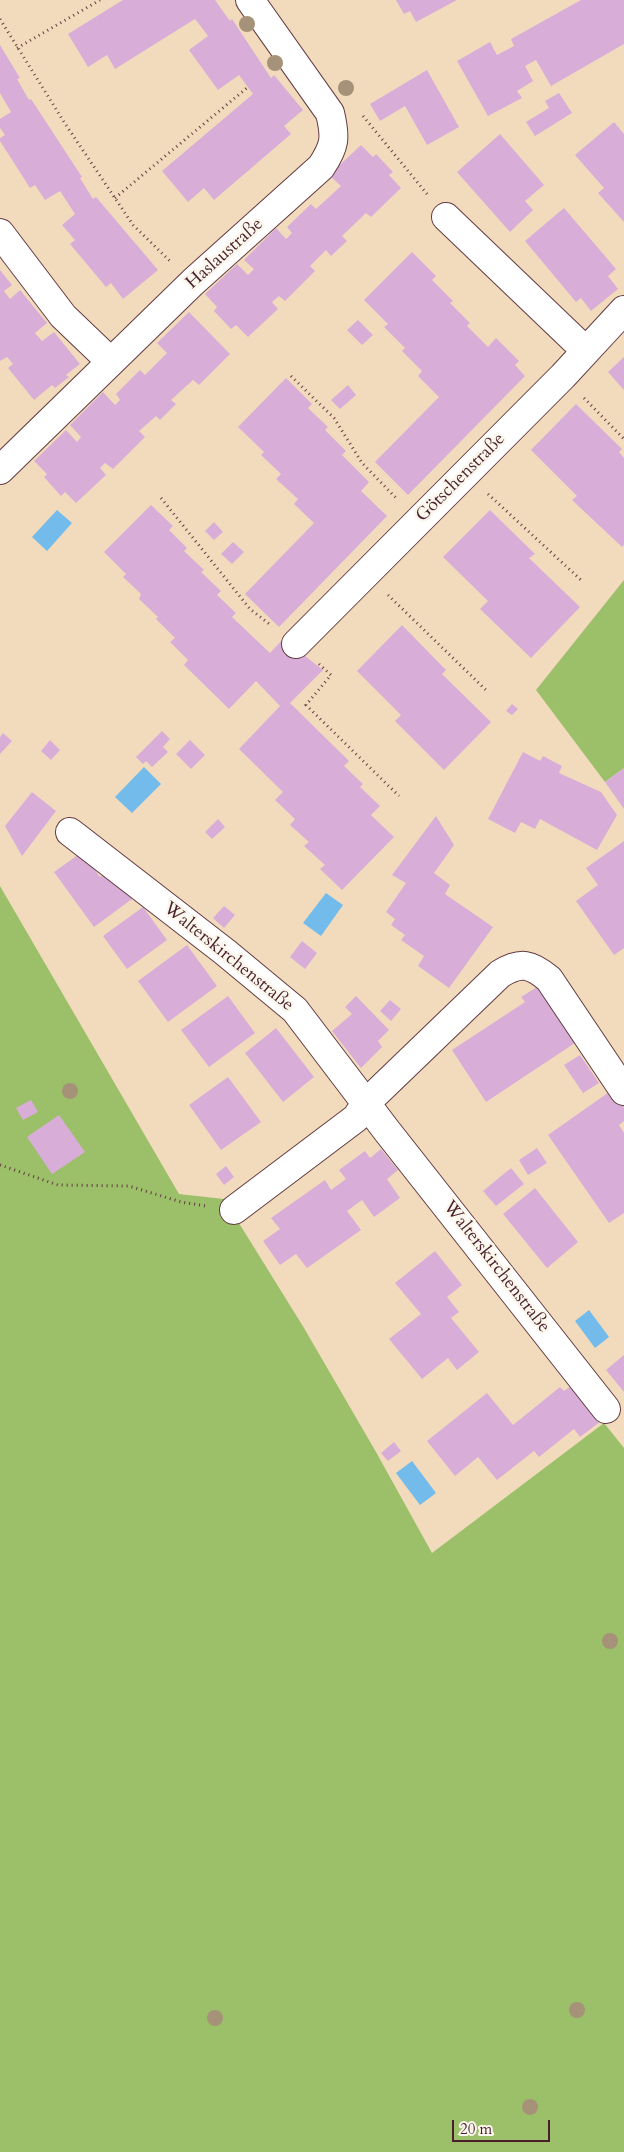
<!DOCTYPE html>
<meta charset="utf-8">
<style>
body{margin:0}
#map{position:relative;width:624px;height:2152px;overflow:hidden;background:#f2dbbc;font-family:Cardo,serif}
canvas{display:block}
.scale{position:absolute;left:452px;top:2120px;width:98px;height:22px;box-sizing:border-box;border:2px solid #4a1f2b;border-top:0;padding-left:6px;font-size:15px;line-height:18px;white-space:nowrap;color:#4a1f2b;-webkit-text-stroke:4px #fbf7ec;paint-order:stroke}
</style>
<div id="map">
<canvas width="624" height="2152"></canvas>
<div class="scale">20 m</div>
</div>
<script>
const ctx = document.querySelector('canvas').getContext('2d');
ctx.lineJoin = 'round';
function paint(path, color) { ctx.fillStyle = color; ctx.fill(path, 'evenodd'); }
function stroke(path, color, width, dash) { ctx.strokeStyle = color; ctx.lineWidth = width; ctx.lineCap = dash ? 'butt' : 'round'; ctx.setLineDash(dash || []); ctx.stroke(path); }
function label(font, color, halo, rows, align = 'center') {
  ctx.font = font + ' Cardo,serif'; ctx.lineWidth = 5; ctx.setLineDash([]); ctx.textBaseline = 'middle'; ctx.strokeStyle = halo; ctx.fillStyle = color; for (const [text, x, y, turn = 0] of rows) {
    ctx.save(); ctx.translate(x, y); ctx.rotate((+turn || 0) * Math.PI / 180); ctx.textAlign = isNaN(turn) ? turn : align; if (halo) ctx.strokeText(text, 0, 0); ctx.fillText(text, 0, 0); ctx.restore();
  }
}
paint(new Path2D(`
 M624,580V768L605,782L536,690Z
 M0,886L179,1194L224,1199L304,1328L376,1452L432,1553L604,1423L624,1448V2152H0Z`), '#9cbf69');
paint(new Path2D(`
 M57,510L72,523L47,551L32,537Z
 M144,767L161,784L132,813L115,797Z
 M326,893L343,905L321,936L303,923Z
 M589,1310L609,1337L595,1348L575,1321Z
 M412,1461L436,1493L420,1505L396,1473Z`), '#72bbea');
paint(new Path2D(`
 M123,0H215L230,21L232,19L271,78L274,75L303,110L284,126L291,134L214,200L204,188L188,202L162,171L253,94L239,75L218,90L189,50L208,36L195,19L115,69L107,55L88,67L68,34Z
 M396,0H457L416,22L410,11L404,14Z
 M581,0H624V44L551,86L536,60L525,66L533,81L517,91L522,98L488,116L457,61L490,42L497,55L514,46L511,39Z
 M0,45L20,78L17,79L29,100L31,99L82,177L80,178L93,199L96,197L158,270L123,299L111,283L106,287L70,244L75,240L62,225L75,214L60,191L45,200L35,185L30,188L0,141V138L5,135L0,128V119L11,112L0,93Z
 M427,70L459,127L427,145L405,106L380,121L370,104Z
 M559,93L572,113L535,136L526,122L549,108L545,101Z
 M614,122L624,134V222L598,193L604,188L575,155Z
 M500,134L544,185L525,201L533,210L510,232L457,172Z
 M361,145L373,157L376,154L393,172L389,175L401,188L371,217L366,213L342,236L347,241L331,256L326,250L310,266L315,271L285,301L279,296L272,302L278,309L248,337L236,325L231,329L214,311L217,307L205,294L237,264L248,275L254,269L244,260L276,228L286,239L292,233L287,227L311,204L316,209L341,186L329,175Z
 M564,208L616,269L608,276L618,289L591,311L581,298L576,302L525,241Z
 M412,252L436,276L432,280L453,301L450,303L470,323L467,326L488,347L496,338L519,361L515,365L525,376L408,495L375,462L439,397L418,376L422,371L402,351L405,348L384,327L388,324L364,300Z
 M0,270L12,285L4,291L10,299L20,290L47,323L35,333L42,341L54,332L80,364L66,375L69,377L55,388L52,385L34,400L8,368L13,364L7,357L0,361Z
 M189,312L230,354L199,385L193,380L171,400L176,404L160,420L156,416L146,425L139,431L145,437L113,469L105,463L100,468L106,475L76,503L65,492L61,496L44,477L47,474L34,461L66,430L77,442L81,437L70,425L103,392L115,405L120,400L116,394L140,370L145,375L167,353L157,343Z
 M358,320L373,335L362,345L347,330Z
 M624,357V390L608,372Z
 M286,378L312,404L308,408L328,427L325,430L346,451L342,455L369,482L361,491L387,516L279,627L245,594L314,523L294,504L298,499L276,479L281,474L261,455L264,452L238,427Z
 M348,385L356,395L340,409L331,400Z
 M576,404L622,449L619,452L624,458V545L622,547L572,500L577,496L531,450Z
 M151,505L173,526L169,530L187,548L184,551L204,570L201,572L221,591L217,595L236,613L232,617L270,653L283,639L323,670L290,703L349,761L344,766L363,784L360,787L380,806L371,815L394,837L342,890L320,869L325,865L304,846L309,842L290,825L295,819L275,800L283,792L239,749L280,706L256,681L229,709L184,665L188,660L170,642L175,638L156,619L158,617L139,599L141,594L123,577L126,574L104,552Z
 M490,510L535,554L529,558L580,607L531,658L480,609L488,601L443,557Z
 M214,522L223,532L214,540L205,531Z
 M233,542L244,552L232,564L221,554Z
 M402,625L446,670L442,674L491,722L444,770L395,721L401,715L357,671Z
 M512,704L518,709L512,715L506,711Z
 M162,731L170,739L163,747L168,752L152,767L146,761L143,764L136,757Z
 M3,733L12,741L0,754V737Z
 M50,740L60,750L51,760L41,751Z
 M190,740L205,755L191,769L176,754Z
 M523,752L540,761L543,756L562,766L559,773L601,792L617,815L597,850L540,819L535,829L521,822L515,833L488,819Z
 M624,768V809L605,782Z
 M32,792L56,811L22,856L5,826Z
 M436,816L454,845L434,873L450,885L445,894L493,927L449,988L418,966L424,956L401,940L405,935L391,925L395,919L386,912L406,883L392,875Z
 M218,819L225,827L212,839L205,832Z
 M624,841V948L614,955L576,901L598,885L586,868Z
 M82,852L100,877L111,869L132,899L94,927L54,872Z
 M224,906L235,915L224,928L213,918Z
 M143,907L167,940L127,969L103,936Z
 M302,941L317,953L305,969L290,957Z
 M187,945L217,986L168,1022L138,981Z
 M537,987L575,1043L486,1102L452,1050L525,1002L521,997Z
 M228,996L255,1033L209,1067L181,1030Z
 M356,996L389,1030L378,1041L382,1047L361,1068L332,1031L352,1014L345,1007Z
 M390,1000L401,1009L391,1021L380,1011Z
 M276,1028L314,1077L283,1102L245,1053Z
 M580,1055L599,1083L583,1093L564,1065Z
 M228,1077L261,1122L221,1150L189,1105Z
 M612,1090L624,1107V1121L619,1125L624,1133V1213L609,1223L548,1135Z
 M31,1100L38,1112L23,1120L16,1108Z
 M59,1115L85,1152L52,1174L27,1137Z
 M537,1148L547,1163L528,1175L519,1160Z
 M381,1149L398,1170L387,1179L400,1198L374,1217L362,1200L347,1211L361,1230L307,1268L296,1254L280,1265L263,1241L280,1229L271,1218L325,1180L331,1190L346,1179L339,1170L365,1151L370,1158Z
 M226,1166L234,1177L224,1185L216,1174Z
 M511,1168L524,1184L496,1206L483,1191Z
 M535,1188L578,1242L547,1268L503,1214Z
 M435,1251L462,1285L447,1297L459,1312L451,1318L479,1352L457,1370L448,1358L422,1379L389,1339L421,1314L395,1283Z
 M624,1355V1392L606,1370Z
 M572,1385L601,1421L580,1437L574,1429L539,1457L534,1451L497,1480L478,1457L455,1476L427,1441L487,1393L513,1425L560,1387L564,1391Z
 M394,1442L401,1451L388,1461L381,1453Z`), '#d8aed9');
const minor = new Path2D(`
 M446,217L586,351
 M0,233L63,316L110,361
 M0,470L193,282L321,167C335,146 336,138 330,113L250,0
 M296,644L563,376L624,310
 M70,832L225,952L295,1010L387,1131L606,1409
 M234,1210L356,1118L366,1103L500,974C521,961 531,964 549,979L624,1091`);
stroke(minor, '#633b41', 30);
stroke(new Path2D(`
 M0,19L64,122L133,225L170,261
 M17,48L100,0
 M363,116L427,194
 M115,198L248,87
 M291,376L334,418L362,463L398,500
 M584,398L624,439
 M488,494L581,580
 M161,498L250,609L272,626
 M388,595L488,692
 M319,664L331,675L306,705L399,796
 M0,1165L58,1185L129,1186L181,1202L206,1206`), '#633b41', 3, [1, 4]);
stroke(minor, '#fff', 28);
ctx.fillStyle = '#a69278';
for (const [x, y] of [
 [247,24],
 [275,63],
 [346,88],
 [70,1091],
 [610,1641],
 [577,2010],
 [215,2018],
 [530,2107]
]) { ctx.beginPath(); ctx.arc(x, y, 8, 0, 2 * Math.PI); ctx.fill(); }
label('18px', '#4a1f2b', '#fbf7ec', [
 ["Haslaustraße",225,254,-42],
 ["Götschenstraße",461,478,-45],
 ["Walterskirchenstraße",228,957,39],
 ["Walterskirchenstraße",496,1267,52]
]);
</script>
